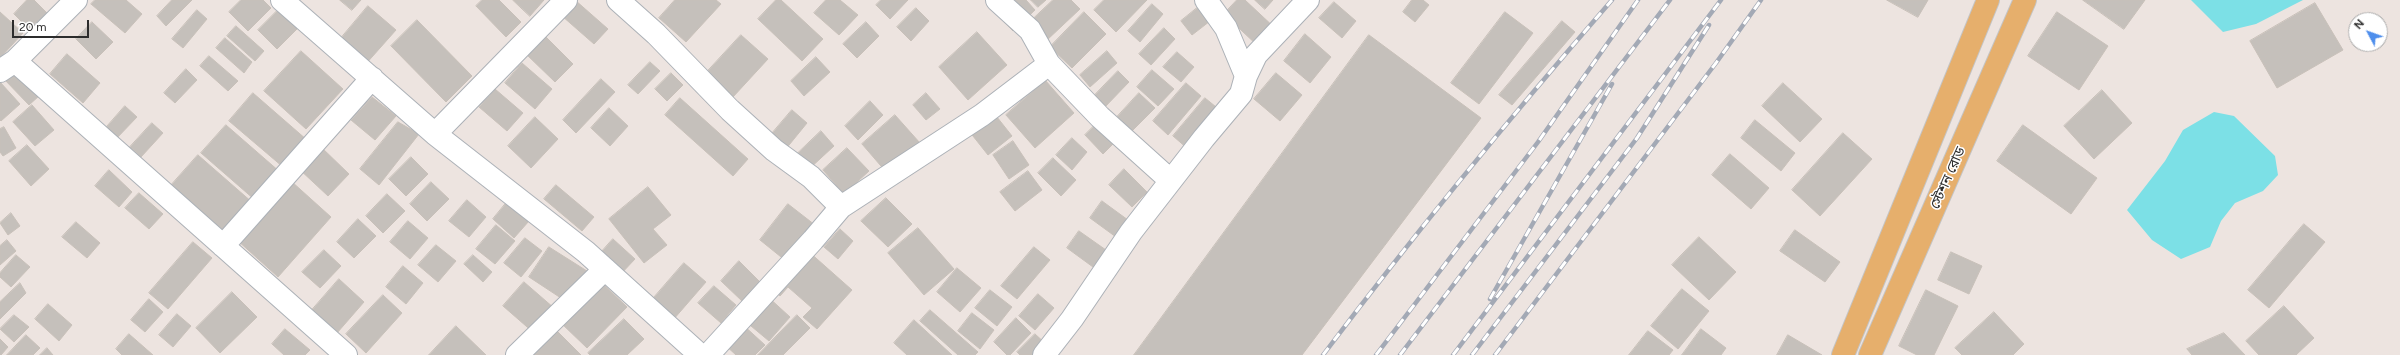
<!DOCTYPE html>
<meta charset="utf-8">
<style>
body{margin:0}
#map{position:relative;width:2400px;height:355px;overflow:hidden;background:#ede4e0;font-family:Figtree,sans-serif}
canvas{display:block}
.north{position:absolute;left:2348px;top:12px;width:40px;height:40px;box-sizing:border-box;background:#fff;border:1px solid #ababab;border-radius:50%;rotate:311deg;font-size:11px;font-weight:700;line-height:16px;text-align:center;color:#2c2c2c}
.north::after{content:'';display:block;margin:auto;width:14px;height:18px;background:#4e8eec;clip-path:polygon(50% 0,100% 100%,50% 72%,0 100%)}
.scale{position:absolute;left:12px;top:20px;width:77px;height:18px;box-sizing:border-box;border:2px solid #2c2c2c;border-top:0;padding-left:5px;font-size:12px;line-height:14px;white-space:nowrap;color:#2c2c2c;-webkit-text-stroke:3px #fff;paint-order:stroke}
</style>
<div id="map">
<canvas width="2400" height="355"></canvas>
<div class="north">N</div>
<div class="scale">20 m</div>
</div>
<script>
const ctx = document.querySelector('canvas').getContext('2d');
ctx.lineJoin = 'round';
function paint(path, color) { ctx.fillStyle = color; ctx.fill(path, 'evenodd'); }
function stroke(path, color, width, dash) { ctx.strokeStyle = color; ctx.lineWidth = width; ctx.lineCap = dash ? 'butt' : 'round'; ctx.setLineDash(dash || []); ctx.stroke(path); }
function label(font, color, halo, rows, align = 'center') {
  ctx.font = font + ' Figtree,"Noto Sans Bengali",sans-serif'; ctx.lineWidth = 3; ctx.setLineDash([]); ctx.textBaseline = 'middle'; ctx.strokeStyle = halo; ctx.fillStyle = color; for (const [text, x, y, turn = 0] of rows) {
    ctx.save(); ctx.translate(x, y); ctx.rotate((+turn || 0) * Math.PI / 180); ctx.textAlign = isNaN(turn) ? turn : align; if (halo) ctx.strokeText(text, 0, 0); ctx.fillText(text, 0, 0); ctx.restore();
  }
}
paint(new Path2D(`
 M2191,0H2303L2256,24L2223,32Z
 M2214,112L2234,116L2275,156L2278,175L2263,191L2235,203L2221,221L2210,247L2181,259L2152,240L2127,210L2165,161L2183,130Z`), '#7ce0e6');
const building = new Path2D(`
 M27,0H34L51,17L34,34L14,14Z
 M95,0H126L142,14L125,33L91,4Z
 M172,0H192L166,26L157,16Z
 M241,0H263L271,8L248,31L229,12Z
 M340,0H361L352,10Z
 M482,0H499L521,22L506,37L476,6Z
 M513,0H544L530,16Z
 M575,0L608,29L594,44L562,16Z
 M675,0H716L721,4L686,42L659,18Z
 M776,0H781L823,39L802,61L758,19Z
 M826,0H840L858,15L839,35L814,13Z
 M881,0H908L890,19L876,5Z
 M1007,0H1026L1035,10L1013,31L995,12Z
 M1031,0H1046L1038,7Z
 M1053,0H1071L1080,9L1046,41L1029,23Z
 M1104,0H1147L1116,32L1094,10Z
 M1207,0L1223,11L1192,35L1181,21Z
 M1237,0H1245L1276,29L1259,47L1224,14Z
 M1255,0H1273L1265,9Z
 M1412,0H1423L1429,5L1415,22L1403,12Z
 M1887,0H1928L1918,17Z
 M2083,0H2145L2124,29Z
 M1334,2L1356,21L1342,38L1319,18Z
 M2315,3L2343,50L2277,88L2250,41Z
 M1152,4L1163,14L1140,42L1128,31Z
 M368,6L396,30L364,66L337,43Z
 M281,7L300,26L277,49L258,30Z
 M916,8L929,21L911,41L897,27Z
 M197,10L207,19L183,48L172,39Z
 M0,12L23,33L0,58Z
 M1084,12L1106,34L1072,68L1050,47Z
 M1505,12L1533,33L1479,104L1451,83Z
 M2057,12L2108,46L2079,90L2028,56Z
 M417,20L472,76L446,102L391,46Z
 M1562,21L1575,32L1512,105L1499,95Z
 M92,22L113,42L96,59L76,39Z
 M866,22L879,36L857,58L843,44Z
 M236,26L264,51L255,61L227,36Z
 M1164,28L1175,39L1151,65L1139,54Z
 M977,32L1007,65L968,100L939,67Z
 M1305,34L1331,57L1310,83L1284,61Z
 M544,35L573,64L555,82L526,54Z
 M741,35L768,59L733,97L706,73Z
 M1369,35L1481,118L1302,355H1134Z
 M225,38L252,62L244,73L216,48Z
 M301,51L343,89L306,129L264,91Z
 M1107,51L1117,63L1090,87L1080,75Z
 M1177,52L1194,67L1181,82L1163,67Z
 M67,54L100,83L83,103L50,74Z
 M209,56L238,81L228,91L200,66Z
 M816,57L830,72L804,96L791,81Z
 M650,62L660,71L638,94L628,85Z
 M522,63L552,89L535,109L505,83Z
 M13,69L39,96L29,105L3,78Z
 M186,69L197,80L175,103L164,93Z
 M1152,70L1174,89L1158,106L1137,87Z
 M1118,71L1129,82L1104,108L1093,97Z
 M671,73L683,85L667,101L655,89Z
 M1276,73L1302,95L1280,121L1254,99Z
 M601,79L615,92L576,133L563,120Z
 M1045,80L1074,113L1035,148L1006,115Z
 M0,82L20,104L1,121L0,120Z
 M1186,83L1201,96L1168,135L1153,121Z
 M1783,83L1822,119L1800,142L1762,106Z
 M495,89L523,113L507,131L479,107Z
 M2102,90L2132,123L2094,159L2064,126Z
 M253,93L307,140L283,167L229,121Z
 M926,93L940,109L926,120L913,105Z
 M1139,93L1155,108L1132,131L1117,117Z
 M372,97L396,116L375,140L351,120Z
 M680,98L748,159L733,176L665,115Z
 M1205,98L1221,111L1188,149L1173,136Z
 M870,101L883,115L858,140L845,126Z
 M32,105L54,130L35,146L13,122Z
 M125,106L137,117L115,140L104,130Z
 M609,108L628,126L610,146L591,128Z
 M792,110L807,123L785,150L769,137Z
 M993,112L1012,136L988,155L969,131Z
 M895,115L920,143L887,173L862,144Z
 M535,117L558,139L531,168L508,146Z
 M1755,120L1795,153L1781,171L1741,138Z
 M398,122L419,134L379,185L360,169Z
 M152,123L163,133L141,157L130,147Z
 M1097,123L1115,142L1103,154L1085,135Z
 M226,125L280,172L255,200L201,153Z
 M2023,125L2097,178L2071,214L1997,161Z
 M4,127L16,148L3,156L0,152V129Z
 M821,131L834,146L808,170L795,156Z
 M1843,133L1872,159L1820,216L1792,190Z
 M1072,138L1087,152L1072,170L1056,155Z
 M1013,141L1029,165L1009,179L993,155Z
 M27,145L49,169L31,186L9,161Z
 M320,146L349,174L328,196L298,168Z
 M847,148L869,171L844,194L823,170Z
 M1730,154L1769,188L1751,209L1712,175Z
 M198,155L253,203L221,239L166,191Z
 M411,157L428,174L406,196L389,179Z
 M1053,158L1076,180L1061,196L1038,173Z
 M1124,169L1147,192L1132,207L1109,185Z
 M109,170L132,192L119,207L95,186Z
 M1028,171L1042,190L1015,211L1000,192Z
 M291,181L331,217L278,277L237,240Z
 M431,182L449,199L427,221L410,204Z
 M556,185L594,217L582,231L544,199Z
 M648,187L671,215L653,229L667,245L644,263L609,219Z
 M139,193L163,214L149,229L125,208Z
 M387,194L405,211L383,233L366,216Z
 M886,198L912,224L888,247L861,221Z
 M467,200L486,217L469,237L449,221Z
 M1102,201L1128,220L1116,237L1090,218Z
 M507,202L529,221L514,238L493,219Z
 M788,204L815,225L786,261L760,240Z
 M11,213L20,226L8,235L0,223Z
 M358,219L376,236L354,258L337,242Z
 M408,221L428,238L410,259L390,242Z
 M76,222L100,243L87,258L62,237Z
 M2304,224L2325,242L2269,308L2248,290Z
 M496,225L515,241L495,264L476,249Z
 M918,228L954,269L924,295L888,253Z
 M840,229L853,241L838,259L824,247Z
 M1795,230L1840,262L1825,282L1780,251Z
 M1079,231L1106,250L1093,267L1067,248Z
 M1699,237L1736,272L1709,300L1672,265Z
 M525,238L542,251L521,277L504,263Z
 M613,239L635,259L619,276L597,257Z
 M7,240L16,251L0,265V246Z
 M193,242L212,258L168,309L149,293Z
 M436,245L456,261L438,282L418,265Z
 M549,247L587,271L567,302L529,277Z
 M1034,247L1050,260L1017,299L1001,286Z
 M324,250L341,266L320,288L302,272Z
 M808,251L852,290L817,329L803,317L812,308L788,287L780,296L773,290Z
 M1951,252L1982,266L1969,294L1938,280Z
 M16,255L30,267L11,287L0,277V273Z
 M473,255L492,272L483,282L464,264Z
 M739,261L761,283L743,302L721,281Z
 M684,263L706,282L673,320L651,301Z
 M403,266L423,283L406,304L386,287Z
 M957,268L981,288L960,312L937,292Z
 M339,279L364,302L337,333L312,310Z
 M524,282L554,308L534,333L503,306Z
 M601,282L627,307L587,348L561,323Z
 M20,283L26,293L0,319V302Z
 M714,286L736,305L721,323L698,303Z
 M1682,289L1709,311L1678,349L1651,326Z
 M990,290L1012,307L997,326L975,308Z
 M1926,290L1958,306L1934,355H1917L1899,346Z
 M232,292L257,317L220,353L196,328Z
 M1038,294L1054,308L1035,330L1019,316Z
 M383,295L402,313L366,353L346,334Z
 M767,296L790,317L769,341L745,321Z
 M149,299L163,312L145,332L131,320Z
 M48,304L72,325L59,341L35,319Z
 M2284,306L2314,338L2296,355H2259L2246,341Z
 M930,310L978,352L975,355H958L920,321Z
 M1994,312L2024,344L2013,355H1962L1955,348Z
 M972,313L994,330L980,349L958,331Z
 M177,314L191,326L173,347L159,335Z
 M14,315L29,327L14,342L0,329Z
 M797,315L810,328L783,355H758Z
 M1016,318L1031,333L1010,355H1007L994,342Z
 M624,319L644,339L627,355H590L588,353Z
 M914,320L952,355H907L894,343Z
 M742,324L765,345L755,355H736L724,344Z
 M456,326L486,355H429Z
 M285,329L310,350L305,355H284L272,344Z
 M555,329L581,355H529Z
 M1701,329L1726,348L1721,355H1682Z
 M1648,331L1673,350L1669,355H1629Z
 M2224,333L2245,355H2192L2187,349Z
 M129,334L153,355H122L116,349Z
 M1035,334L1046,344L1035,355H1020L1017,352Z
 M26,335L40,348L33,355H7Z
 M1788,335L1822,355H1777Z
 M0,339L8,347L1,355H0Z
 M47,348L53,355H40Z`);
paint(building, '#c5c0bb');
stroke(building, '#c8c0b9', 1);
const minor = new Path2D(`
 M282,0L435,134L586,252L700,355
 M618,0L656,34L730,110L774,150L811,177L841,207
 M997,0L1030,30L1049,64L1100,117L1170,180
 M1206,0L1226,28L1246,76
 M15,61L346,355
 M0,71L15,61L76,0
 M435,134L566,0
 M223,246L372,78
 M517,355L605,269
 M708,355L813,240L841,207L982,115L1049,64
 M1044,355L1072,319L1131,232L1204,138L1241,94L1246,76L1256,55L1308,0`);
const major = new Path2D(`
 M1843,355L1988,0
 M1870,355L2025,0`);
stroke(minor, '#acb1b7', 24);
stroke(major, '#c4c4c4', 24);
stroke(minor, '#fff', 22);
stroke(major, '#e6af6c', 22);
const rail = new Path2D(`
 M1490,299L1612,84
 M1323,355C1415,233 1512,115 1612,0
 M1376,355L1538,142L1638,0
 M1400,355L1670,0
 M1453,355L1721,0
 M1472,355L1637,138L1709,25
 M1495,355L1716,63L1761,0`);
stroke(rail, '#a3a9b5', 4.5);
stroke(rail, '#fff', 3, [9]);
label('14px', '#2c2c2c', '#fff', [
 ["স্টেশন রোড",1948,178,-66]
]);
</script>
